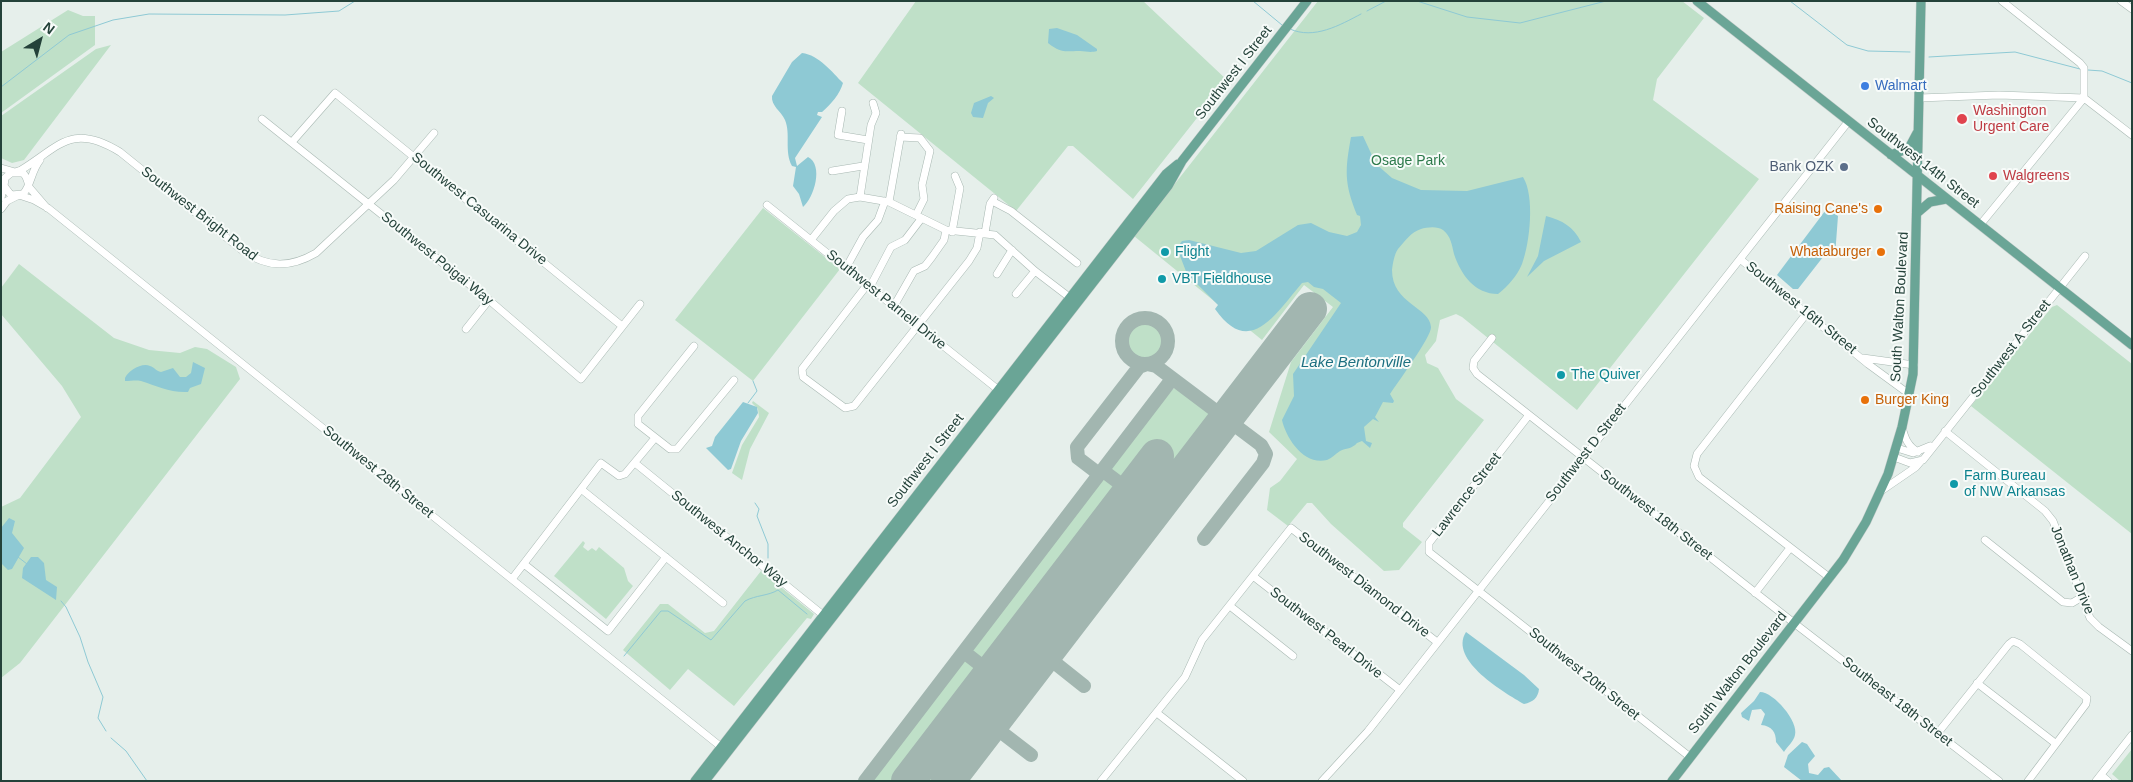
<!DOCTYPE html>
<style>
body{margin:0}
#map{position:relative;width:2133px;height:782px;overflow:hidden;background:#e6efeb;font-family:Arial,sans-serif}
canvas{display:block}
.frame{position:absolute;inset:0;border:2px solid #24423a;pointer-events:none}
.north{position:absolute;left:15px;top:15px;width:50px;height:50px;-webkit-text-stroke:4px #f7fbf9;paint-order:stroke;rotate:37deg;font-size:14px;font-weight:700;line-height:20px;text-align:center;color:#24423a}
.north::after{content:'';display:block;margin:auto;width:18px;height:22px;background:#24423a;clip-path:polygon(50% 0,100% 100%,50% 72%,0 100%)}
</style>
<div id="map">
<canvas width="2133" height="782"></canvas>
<div class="frame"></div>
<div class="north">N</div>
</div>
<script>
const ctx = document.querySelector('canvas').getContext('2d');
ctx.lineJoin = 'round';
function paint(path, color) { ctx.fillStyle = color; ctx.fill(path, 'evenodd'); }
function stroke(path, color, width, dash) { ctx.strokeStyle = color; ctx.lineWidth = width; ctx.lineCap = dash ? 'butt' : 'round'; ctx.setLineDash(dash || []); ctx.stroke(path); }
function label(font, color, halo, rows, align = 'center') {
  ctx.font = font + ' Arial,sans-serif'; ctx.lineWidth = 4; ctx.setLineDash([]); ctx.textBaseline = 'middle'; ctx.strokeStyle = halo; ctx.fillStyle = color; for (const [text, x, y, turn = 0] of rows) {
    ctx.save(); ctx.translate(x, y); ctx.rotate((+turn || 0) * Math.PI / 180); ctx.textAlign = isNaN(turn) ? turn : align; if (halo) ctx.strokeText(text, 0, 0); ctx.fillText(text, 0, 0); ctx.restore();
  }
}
paint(new Path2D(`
 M916,1H1143L1227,80L1133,199L1073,146H1068L1016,211L858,83Z
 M1318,1H1682L1704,18L1657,79L1653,100L1759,179L1577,410L1462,317L1456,314L1440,320L1436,341L1425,355L1427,363L1438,368L1456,399L1484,420L1403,523V527L1422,542L1399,570L1384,571L1331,524L1312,503H1307L1288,526L1267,510L1270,488L1280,481L1297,459L1269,432L1291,362L1333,307L1304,285L1262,340L1134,236Z
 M68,10L83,16H95V45L1,113V52Z
 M111,45L24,160L12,163L1,158V116L96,49Z
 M763,208L840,269L753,381L675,320Z
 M19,264L114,338L149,350L180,353L195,347L207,349L236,367L240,379L20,663L1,678V507L20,498L81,417L62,386L1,314V288Z
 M2057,305L2132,364V534L1971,406L2052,307Z
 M1126 341a19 19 0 1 1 38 0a19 19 0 1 1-38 0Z
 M1174,388C1185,393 1212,404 1210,419C1209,425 1204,432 1202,438L939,781H870L1153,411Z
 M753,401L769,413L750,449L742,480L732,473L742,445L759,417L758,409L752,403Z
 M583,541L585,543L583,547L588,551L592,548L596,551L599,547L624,568L628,581L633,586L606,619L554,576Z
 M761,571L814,614L811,619L807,618L734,706L688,669L670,690L623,650L660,604H668L705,633L714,631Z
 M2132,749V781H2120L2112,774Z`), '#bfe0c8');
paint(new Path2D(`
 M1057,28L1077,35L1097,49V51C1090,53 1086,51 1080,51C1065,51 1062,54 1048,43L1049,29Z
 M802,53C819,55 832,72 843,83C840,94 831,104 822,112H818L817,115L822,117L795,158L797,166L808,157C824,165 814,198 803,207L799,194L793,186L796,167L792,166C784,151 791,134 785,120C781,111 771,106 772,96L792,62Z
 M991,96L994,98L988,103L983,118L973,117L971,113L974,103Z
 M1363,136L1376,164L1392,178L1421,190L1467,191L1523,177C1535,196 1530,243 1522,264C1517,276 1508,286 1498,294C1475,294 1461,275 1454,254C1452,246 1451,236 1443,230C1438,226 1427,227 1421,229C1411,232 1405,241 1398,249C1394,255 1393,263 1392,270C1392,304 1430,307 1431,327C1432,336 1397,383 1390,394L1394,401L1393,403L1383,402L1375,417L1379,422L1373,419L1364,427L1366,441L1372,443L1370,448L1362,441L1357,443C1352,449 1346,448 1340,451C1335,454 1332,458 1327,460C1304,466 1286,438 1282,420L1294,396L1293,374L1341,303L1323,289L1314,287L1308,282L1302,283C1276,313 1250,359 1215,309L1218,305L1187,274L1177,248L1182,241L1189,240L1241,253L1256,251L1298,225L1311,223L1329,232L1347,236L1357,232L1361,225L1360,216L1357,215C1344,183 1345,170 1351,137Z
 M1829,210L1838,216L1835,256L1823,257L1798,289H1793L1777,275L1825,211Z
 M1546,216C1562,220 1574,227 1581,242L1544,261L1527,277L1538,256Z
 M193,362L205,368L201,384L190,388L188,392C170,393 157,386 141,381C136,380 131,381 125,381V378C128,371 142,362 150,366C154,367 156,371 161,372L173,368L180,377H186L191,373Z
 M743,402L757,407L758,413L741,441L731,469L728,470L706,448L712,446L715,437Z
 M9,518L15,521L12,533L24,548L12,569L8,570L1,563V528Z
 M31,557H38L44,563L46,580L57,587L56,600L22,578L23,568Z
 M1466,632L1524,675L1539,689C1538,698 1533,702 1524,704C1505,693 1448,660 1466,632Z
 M1760,692C1774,692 1799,722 1795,735C1794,741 1787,747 1784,752L1776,742C1776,732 1772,726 1761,725L1765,714L1761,709L1752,710L1749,721L1742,717L1741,713L1754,701Z
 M1802,742L1807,744L1815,756L1808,764L1809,773L1818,775L1824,768L1829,767L1842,781H1802L1784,767L1788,755Z`), '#8ec9d4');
stroke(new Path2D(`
 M1253,1L1282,25
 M1417,1L1467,17L1520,23L1606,1
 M1790,1L1847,45L1868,51L1910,52
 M1367,11L1386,1
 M1290,29C1314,40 1340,25 1361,14
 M1929,57L2015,52L2080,69
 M2088,70L2102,71L2132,83
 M1,87L69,35L113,20L149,14L285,15L339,11L355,1
 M748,403L757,391L753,381
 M755,503L759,509L757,516L768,544V558
 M18,557L27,564
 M61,601L66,607L80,637L88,662L103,697L98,718L106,731
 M624,656L661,611H668L711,640L745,601C756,595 768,596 778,590L807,614
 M111,738L126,751L147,781`), '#8ec9d4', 1);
stroke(new Path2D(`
 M1122 341a23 23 0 1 1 46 0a23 23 0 1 1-46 0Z
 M1102,470L1130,491
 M1099,474L1078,458L1077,447L1139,367L1147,364L1156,366L1261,445L1266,454L1263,463L1204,539
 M964,652L991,673
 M1045,655L1084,686
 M966,705L1031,755
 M865,781L1172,379`), '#a2b6b0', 14);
stroke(new Path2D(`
 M908,781L1157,456
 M948,781L1310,309`), '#a2b6b0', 34);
const minor = new Path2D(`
 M2002,1L2080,63L2084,68V98L2132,135
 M2121,1L2132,9
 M1919,98L1999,95L2084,98
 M842,111L838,135L868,140
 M262,119L489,300L581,379L640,304
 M900,137L920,138L930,151L922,185L924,199L916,215
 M292,142L335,93L622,326
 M40,160C31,171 31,186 23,194L11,195L4,186L5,178L11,173H23C27,177 28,181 29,187L47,208
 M1,168L15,172L21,170C59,147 71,122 120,152L243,251C268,268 290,268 316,253L394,180L434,133
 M832,171L863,166
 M860,197L871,125L876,113L873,103
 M1,198L4,185
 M992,201L1011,211L1077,263
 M889,202L901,134
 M767,205L1001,392
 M1,209L7,201L19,195L34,200L48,208L725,750
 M1980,225L2084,98
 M952,232L960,188L955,176
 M985,233L990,204L994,198
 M811,240L834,211L848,199L860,197L889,202L946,230L995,235L1035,271L1073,300
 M1740,259L1868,364L1909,394
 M846,268L863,237L878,220L885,201
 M997,274L1012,250
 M867,285L802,369L803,377L845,408L854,406L969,261L977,248L980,232
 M870,287L891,247L905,240L921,219
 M1016,294L1035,271
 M894,306L914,271L925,266L932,257L944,240L946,230
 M1807,313L1697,454L1694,466L1699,477L1830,578
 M466,329L489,300
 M1492,338L1474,361L1473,368L1477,374L1794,623L1999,781
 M694,346L638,416V424L670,449H677L734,380
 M1863,358L1914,365
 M1529,415L1429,543V552L1690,757
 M1902,427C1905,439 1908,446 1918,452
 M1945,431L2045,511L2053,521L2090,618L2099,627L2132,651
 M1897,448L1913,453L1930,446
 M1894,457L1910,463L1923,460L2085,256
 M635,463L823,615
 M581,489L723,603
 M1881,491L1916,467L1922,460
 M1985,540L2063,602L2072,603L2082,597
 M524,564L608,631L666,557
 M1253,576L1400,690
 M512,579L601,463L619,476L625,474L655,438
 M1755,593L1790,548
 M1230,606L1293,656
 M1977,683L2055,743
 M1157,713L1243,781
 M1937,734L2009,644L2013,641L2020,644L2087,698L2086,704L2028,781
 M2101,775L2108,781
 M1101,781L1185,677L1202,640L1291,528L1437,642
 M1322,781L1368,731L1848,122
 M2096,781L2132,735`);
const major = new Path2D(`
 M1697,1L2132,345
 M1891,155L1909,148L1917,133
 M1917,213L1930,202L1946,199
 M695,781L1166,174L1178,164
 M705,781L1123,244L1168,186L1182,161L1307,1
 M1672,781L1843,560L1866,522L1888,474L1902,427L1913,374L1921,1`);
stroke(minor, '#a8b8b2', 8);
stroke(major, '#c2cac8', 10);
stroke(minor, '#fff', 7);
stroke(major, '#6aa596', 9);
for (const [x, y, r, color] of [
 [1865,86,5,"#3f7fe0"],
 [1962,119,6,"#e0444e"],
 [1844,167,5,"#5c6f8a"],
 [1993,176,5,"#e0444e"],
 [1878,209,5,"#e8710a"],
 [1165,252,5,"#0f9aa8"],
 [1881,252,5,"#e8710a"],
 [1162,279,5,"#0f9aa8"],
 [1561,375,5,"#0f9aa8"],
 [1865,400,5,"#e8710a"],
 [1954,484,5,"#0f9aa8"]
]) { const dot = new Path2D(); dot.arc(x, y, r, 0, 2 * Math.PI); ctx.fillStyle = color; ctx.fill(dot); stroke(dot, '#f7fbf9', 2); }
label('14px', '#24423a', '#f7fbf9', [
 ["Southwest I Street",1234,73,-52],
 ["Southwest 14th Street",1923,163,38],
 ["Southwest Casuarina Drive",479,209,39],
 ["Southwest Bright Road",199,214,38],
 ["Southwest Poigai Way",437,259,39],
 ["Southwest Parnell Drive",886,300,39],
 ["South Walton Boulevard",1900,307,-87],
 ["Southwest 16th Street",1801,308,39],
 ["Southwest A Street",2011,349,-52],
 ["Southwest D Street",1586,453,-52],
 ["Southwest I Street",926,461,-52],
 ["Southwest 28th Street",378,472,39],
 ["Lawrence Street",1467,495,-52],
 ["Southwest 18th Street",1656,515,38],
 ["Southwest Anchor Way",729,539,39],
 ["Jonathan Drive",2072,570,68],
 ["Southwest Diamond Drive",1364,585,38],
 ["Southwest Pearl Drive",1326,633,38],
 ["South Walton Boulevard",1738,673,-52],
 ["Southwest 20th Street",1584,674,39],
 ["Southeast 18th Street",1897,702,38]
]);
label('14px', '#366cbe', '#f7fbf9', [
 ["Walmart",1875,86]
], 'left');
label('14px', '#be3a42', '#f7fbf9', [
 ["Washington",1973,111],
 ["Urgent Care",1973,127],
 ["Walgreens",2003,176]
], 'left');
label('14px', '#2d7a4b', '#f7fbf9', [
 ["Osage Park",1408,161]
]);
label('14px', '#4e5e75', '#f7fbf9', [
 ["Bank OZK",1834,167]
], 'right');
label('14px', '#c56008', '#f7fbf9', [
 ["Raising Cane's",1868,209],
 ["Whataburger",1871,252],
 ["Burger King",1875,400,"left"]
], 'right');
label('14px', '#0d838f', '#f7fbf9', [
 ["Flight",1175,252],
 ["VBT Fieldhouse",1172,279],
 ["The Quiver",1571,375],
 ["Farm Bureau",1964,476],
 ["of NW Arkansas",1964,492]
], 'left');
label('italic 15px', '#1c6f80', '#f7fbf9', [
 ["Lake Bentonville",1356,363]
]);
</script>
